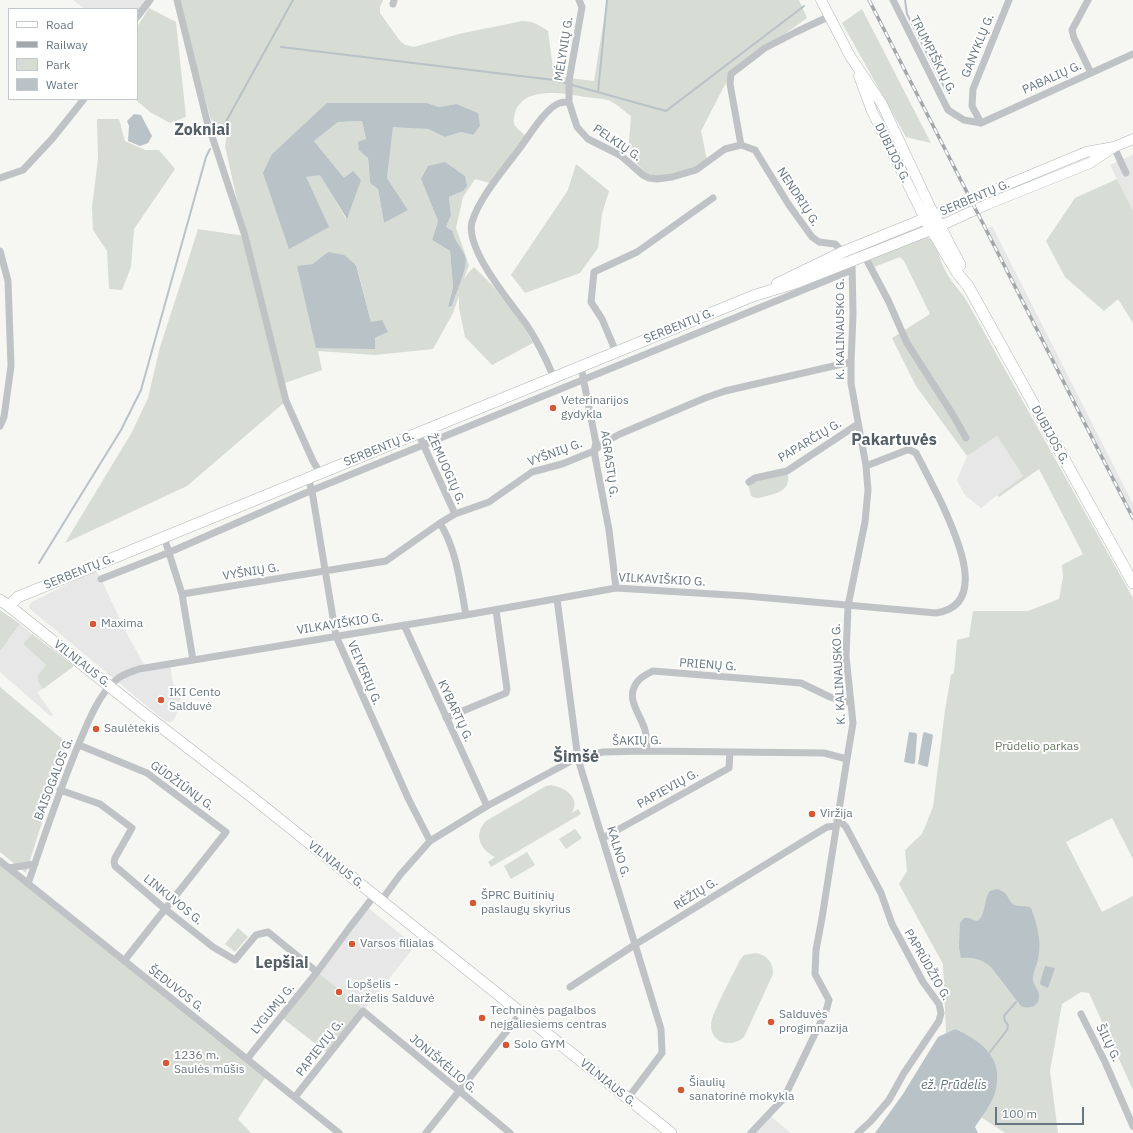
<!DOCTYPE html>
<meta charset="utf-8">
<style>
body{margin:0}
#map{position:relative;width:1133px;height:1133px;overflow:hidden;background:#f6f6f3;font-family:"IBM Plex Sans",sans-serif}
canvas{display:block}
.legend{position:absolute;left:8px;top:8px;width:130px;height:92px;box-sizing:border-box;background:#fff;border:1px solid #c2c8cd;margin:0;padding:5px 7px;list-style:none;font-size:12px;color:#677681}
.legend li{display:flex;align-items:center;gap:8px;height:20px}
.legend b{width:20px;border:1px solid #c2c8cd}
.scale{position:absolute;left:995px;top:1107px;width:89px;height:18px;box-sizing:border-box;border:2px solid #677681;border-top:0;padding-left:5px;font-size:12px;line-height:14px;white-space:nowrap;color:#677681;-webkit-text-stroke:3px #fff;paint-order:stroke}
</style>
<div id="map">
<canvas width="1133" height="1133"></canvas>
<ul class="legend">
<li><b style="height:5px;background:#fff"></b>Road</li>
<li><b style="height:5px;background:#a1a7ab"></b>Railway</li>
<li><b style="height:11px;background:#d7dcd4"></b>Park</li>
<li><b style="height:11px;background:#b8c2c7"></b>Water</li>
</ul>
<div class="scale">100 m</div>
</div>
<script>
const ctx = document.querySelector('canvas').getContext('2d');
ctx.lineJoin = 'round';
function paint(path, color) { ctx.fillStyle = color; ctx.fill(path, 'evenodd'); }
function stroke(path, color, width, dash) { ctx.strokeStyle = color; ctx.lineWidth = width; ctx.lineCap = dash ? 'butt' : 'round'; ctx.setLineDash(dash || []); ctx.stroke(path); }
function label(font, color, halo, rows, align = 'center') {
  ctx.font = font + ' "IBM Plex Sans",sans-serif'; ctx.lineWidth = 4; ctx.setLineDash([]); ctx.textBaseline = 'middle'; ctx.strokeStyle = halo; ctx.fillStyle = color; for (const [text, x, y, turn = 0] of rows) {
    ctx.save(); ctx.translate(x, y); ctx.rotate((+turn || 0) * Math.PI / 180); ctx.textAlign = isNaN(turn) ? turn : align; if (halo) ctx.strokeText(text, 0, 0); ctx.fillText(text, 0, 0); ctx.restore();
  }
}
paint(new Path2D(`
 M73,0H150L137,17V9H85Z
 M1133,155V211L1110,165Z
 M992,226L1133,504V523L984,230Z
 M997,436L1023,476L997,495L981,508L964,494L957,480L967,456Z
 M95,570L101,579L127,634L146,668L170,664L173,684L183,692L175,718L171,722L165,721L30,609L29,606L32,602Z
 M20,624L32,634L23,644L46,665L38,682L43,689L37,692L53,715L50,716L0,672V651Z
 M366,906L415,946L329,1054L281,1017Z
 M769,1115L791,1133H751Z`), '#e6e7e6');
paint(new Path2D(`
 M178,0H383L380,7V13L400,41L405,45L414,47L459,34L522,21C533,21 539,25 548,31L554,76L594,81L607,0H799L807,18L731,73L701,131L707,160L692,169L661,177L651,175L645,172L628,155L631,116C625,112 616,103 608,100C601,98 592,98 584,97C563,93 523,86 515,113C511,126 517,128 526,136L490,183L475,179L463,197L456,228L469,265L464,279L468,273L474,267L493,286L523,326L533,343L492,365L465,337L459,308V296L453,313L433,349L375,355L318,351L322,370L282,384L286,401L187,486L65,543L132,432L148,398L160,347L185,270L198,229L245,236L225,146L227,135L222,128L211,120ZM427,103L439,107L456,104L473,135L461,132L445,137L428,129L393,126L387,178L408,210L384,223L378,189L370,183L366,139L362,121L338,122L314,141L344,178L346,219L320,174L306,177L272,154L327,104ZM421,179L463,191L449,197L451,215L446,227L453,231C454,241 461,246 464,256C469,266 455,295 452,306L448,307L453,287L450,251L432,240L438,221ZM313,264H356L371,322L388,332L375,338L297,267Z
 M149,8L176,22L186,117L170,123L150,112L135,99H137V27Z
 M862,9L931,143L906,137L842,23Z
 M97,119H119L125,141L145,150H159L175,169L134,229L131,267L122,290L109,289L107,251L93,230L92,207L98,159Z
 M576,164L609,191L602,214L598,248L580,273L525,293L511,275L568,190Z
 M1117,179L1133,211V323L1118,299L1104,311L1065,277L1046,241L1075,198Z
 M925,236C938,241 939,259 945,270C950,280 958,289 965,298L1133,598V859L1112,818L1066,842L1102,912L1133,896V1090L1089,993L1081,992L1062,1004L1050,1071L1058,1133H1005L981,1117L990,1104L955,1029L946,1033L943,964L899,884L907,871L905,850L922,834L933,807L945,710L951,675L954,673L957,640L969,637L973,611H1028L1059,599L1063,577L1062,565L1083,554L1039,469L999,497L997,495L1023,476L997,436L967,456L916,386L892,338L930,314L904,261L900,257L874,267L869,257Z
 M787,471C792,488 781,493 766,496C761,498 756,499 751,496L748,484Z
 M0,610L20,624L0,651Z
 M32,634L74,666L43,689L38,682V676L46,665L23,644Z
 M0,687L67,743L26,873L0,852Z
 M552,785C565,788 581,797 572,813L578,809L581,814L491,867L488,862L495,857C480,849 473,835 486,821L546,786Z
 M575,829L582,838L566,849L559,839Z
 M527,852L535,865L511,879L504,866Z
 M0,861L267,1075L238,1119L251,1133H0Z
 M238,928L248,937L235,952L225,944Z
 M756,953C767,955 773,962 773,974L744,1037C732,1048 711,1044 711,1025C711,1014 734,973 740,960L744,955Z
 M317,972L359,1006L363,1011L329,1054L281,1017Z`), '#d7dcd4');
paint(new Path2D(`
 M327,103H427L439,107L456,104L478,113L480,126L473,135L461,132L445,137L428,129L393,127L387,178L408,210L384,223L378,189L370,183L368,158L359,150L358,142L366,139L362,121L338,122L314,141L344,178L353,171L361,180L347,219L320,175L306,177L329,227L289,249L263,173L272,154Z
 M134,114L141,115L152,136L148,143L140,146L128,141L129,126L127,121Z
 M445,162L465,176L467,186L463,191L449,197L451,215L446,227L453,231C454,241 461,246 465,256C469,266 455,295 452,306L448,307L453,287L450,251L432,240L438,221L421,179L428,166Z
 M328,252L344,255L356,265L371,322L382,320L388,332L375,338V349L316,348L297,266L313,264Z
 M909,732L916,733L917,735L915,763L913,764L904,762Z
 M924,732L931,734L933,735L928,766L927,767L918,764L923,734Z
 M997,889C1010,893 1007,900 1014,905C1019,907 1026,905 1031,908C1037,924 1042,942 1038,959C1037,965 1032,974 1033,980C1033,985 1038,989 1039,994C1040,1006 1030,1010 1021,1006L991,967C982,959 973,957 961,958L959,947L960,923L964,918C970,917 973,921 978,921C987,912 983,900 990,891Z
 M1045,966L1055,968L1048,988L1041,985L1040,983Z
 M955,1029C981,1041 1003,1057 996,1089C993,1103 982,1116 975,1127L978,1133H875L903,1094L938,1037Z`), '#b8c2c7');
stroke(new Path2D(`
 M905,0L907,14L945,89
 M281,47L554,80L666,111L804,6
 M598,92L607,0
 M218,136L293,0
 M39,563L121,430L141,390L206,157L210,149
 M990,1052L1007,1030L1008,1025L1005,1021L1004,1016L1016,1002`), '#b8c2c7', 2);
const secondary = new Path2D(`
 M821,0L850,56L882,104L934,215L1086,152L1114,147
 M859,76L872,111L925,219
 M940,226L988,204L1090,163L1114,147L1133,139`);
const primary = new Path2D(`
 M925,219L958,274L968,286L1133,583
 M777,284L843,252L934,215L960,265
 M9,606L18,597L753,296L798,282L940,226`);
const trunk = new Path2D(`
 M0,600L9,606L138,709L248,794L671,1133`);
stroke(secondary, '#b2b7ba', 11);
stroke(primary, '#b3b7ba', 12);
stroke(trunk, '#b2b6b8', 12);
stroke(new Path2D(`
 M177,0L207,121L245,236L286,401L313,461L320,473
 M893,0L948,110L964,120L981,123
 M1088,0L1072,30L1074,38L1091,73
 M393,4L394,0
 M137,17L150,0
 M569,102V81L582,7L579,0
 M981,123L1133,54
 M981,123L972,106L973,89L1009,0
 M741,145L755,150L789,205L812,237L819,242L835,244L843,252
 M1114,147L1126,173
 M0,178L23,170L52,139L84,99
 M0,251L8,281L11,366L4,417L0,426
 M864,255L888,300L907,343L953,415L966,438
 M616,352L602,319L591,302L594,272L637,252L713,198
 M581,367L596,443L594,451L609,530L616,588
 M554,378C547,361 536,339 526,324C510,302 465,249 472,222C479,198 505,168 520,148C529,136 546,107 560,103C562,102 566,102 569,102L577,127L588,139L620,155L627,161L643,175L649,178L657,179L672,177L696,170L725,149L741,145L730,84L731,74L765,48L796,32L830,16
 M418,433L455,514
 M308,478L312,491L336,636L408,798L430,841
 M749,482L755,478L787,471L858,424
 M440,523C457,551 460,583 466,615
 M164,537L182,594L193,660
 M101,579L170,552L303,494L852,270
 M182,594L386,561L440,523L455,514L489,502L532,472L562,464L594,451L603,443L620,434L705,398L725,391L851,362
 M557,599L578,759L661,1029L662,1053L628,1098
 M404,625L487,806
 M446,718L506,693L507,689L496,610
 M79,745L147,773L226,832L124,961
 M647,751C646,744 647,736 645,730C640,713 624,698 638,681C642,676 647,674 653,671L801,683L830,697L844,702L850,701
 M60,790L100,804L132,828L115,858L114,862L115,866L165,909L213,947L235,960L256,935L268,932L317,972
 M837,820L840,821L846,827L881,893L892,924L923,982L939,1004L941,1013L939,1021L904,1073L889,1100L871,1121L858,1133
 M603,838L729,768L730,752
 M0,861L339,1133
 M9,868L35,864
 M28,884C44,836 60,788 80,741C89,720 98,696 115,681C122,674 131,672 139,669L466,615L616,588L746,596L936,613C991,605 954,531 941,502C933,486 925,470 916,453L910,450H907L866,466
 M381,901L400,875L430,841L487,806L573,760L603,752L647,751L824,753L847,759
 M570,987L636,944L812,836L827,827L836,826
 M1081,1014L1105,1062L1133,1126
 M247,1059L317,972L350,927L374,896
 M295,1097L363,1011L510,1133
 M426,1133L521,1013
 M751,1133L784,1098L826,1011L829,1000L815,974L816,950L822,918L847,759L853,723L846,656L848,606L865,522L868,490L866,466L851,383V362L853,315L852,261`), '#bfc3c6', 7);
stroke(secondary, '#fff', 10);
stroke(primary, '#fff', 11);
stroke(trunk, '#fff', 11);
const rail = new Path2D(`
 M869,0L1133,518`);
stroke(rail, '#a1a7ab', 3.5);
stroke(rail, '#fff', 2, [6]);
for (const [x, y, r, color] of [
 [553,408,4,"#d55834"],
 [93,624,4,"#d55834"],
 [161,700,4,"#d55834"],
 [96,729,4,"#d55834"],
 [812,814,4,"#d55834"],
 [473,903,4,"#d55834"],
 [352,944,4,"#d55834"],
 [339,992,4,"#d55834"],
 [482,1018,4,"#d55834"],
 [771,1022,4,"#d55834"],
 [506,1045,4,"#d55834"],
 [166,1063,4,"#d55834"],
 [681,1090,4,"#d55834"]
]) { const dot = new Path2D(); dot.arc(x, y, r, 0, 2 * Math.PI); ctx.fillStyle = color; ctx.fill(dot); stroke(dot, '#fff', 1.5); }
label('12px', '#677681', '#fff', [
 ["GANYKLŲ G.",978,46,-68],
 ["MĖLYNIŲ G.",564,49,-81],
 ["TRUMPIŠKIŲ G.",933,55,63],
 ["PABALIŲ G.",1052,78,-24],
 ["PELKIŲ G.",617,143,34],
 ["DUBIJOS G.",892,153,64],
 ["NENDRIŲ G.",798,197,57],
 ["SERBENTŲ G.",975,198,-23],
 ["SERBENTŲ G.",679,326,-22],
 ["K. KALINAUSKO G.",841,329,-90],
 ["DUBIJOS G.",1050,435,61],
 ["PAPARČIŲ G.",810,441,-31],
 ["SERBENTŲ G.",379,449,-22],
 ["VYŠNIŲ G.",555,453,-20],
 ["AGRASTŲ G.",609,464,82],
 ["ŽEMUOGIŲ G.",446,469,66],
 ["SERBENTŲ G.",79,572,-22],
 ["VYŠNIŲ G.",251,572,-9],
 ["VILKAVIŠKIO G.",662,580,3],
 ["VILKAVIŠKIO G.",340,624,-9],
 ["VILNIAUS G.",82,664,38],
 ["PRIENŲ G.",708,665,4],
 ["VEIVERIŲ G.",364,673,67],
 ["K. KALINAUSKO G.",839,674,-93],
 ["KYBARTŲ G.",455,711,65],
 ["ŠAKIŲ G.",637,741,-1],
 ["BAISOGALOS G.",54,779,-69],
 ["GŪDŽIŪNŲ G.",182,786,36],
 ["PAPIEVIŲ G.",668,789,-29],
 ["KALNO G.",618,852,73],
 ["VILNIAUS G.",336,865,39],
 ["RĖŽIŲ G.",696,894,-32],
 ["LINKUVOS G.",173,900,39],
 ["PAPRŪDŽIO G.",927,965,60],
 ["ŠEDUVOS G.",176,989,38],
 ["LYGUMŲ G.",273,1009,-51],
 ["ŠILŲ G.",1108,1043,64],
 ["PAPIEVIŲ G.",320,1048,-52],
 ["JONIŠKĖLIO G.",443,1064,40],
 ["VILNIAUS G.",608,1083,39]
]);
label('12px', '#677681', '#fff', [
 ["Veterinarijos",561,401],
 ["gydykla",561,415],
 ["Maxima",101,624],
 ["IKI Cento",169,693],
 ["Salduvė",169,707],
 ["Saulėtekis",104,729],
 ["Viržija",820,814],
 ["ŠPRC Buitinių",481,896],
 ["paslaugų skyrius",481,910],
 ["Varsos filialas",360,944],
 ["Lopšelis -",347,985],
 ["darželis Salduvė",347,999],
 ["Techninės pagalbos",490,1011],
 ["neįgaliesiems centras",490,1025],
 ["Salduvės",779,1015],
 ["progimnazija",779,1029],
 ["Solo GYM",514,1045],
 ["1236 m.",174,1056],
 ["Saulės mūšis",174,1070],
 ["Šiaulių",689,1083],
 ["sanatorinė mokykla",689,1097]
], 'left');
label('12px', '#6a7966', '#fff', [
 ["Prūdelio parkas",1037,747]
]);
label('italic 13px', '#63777e', '#fff', [
 ["ež. Prūdelis",954,1085]
]);
label('bold 16px', '#545f67', '#fff', [
 ["Zokniai",202,130],
 ["Pakartuvės",894,440],
 ["Šimšė",576,757],
 ["Lepšiai",282,963]
]);
</script>
